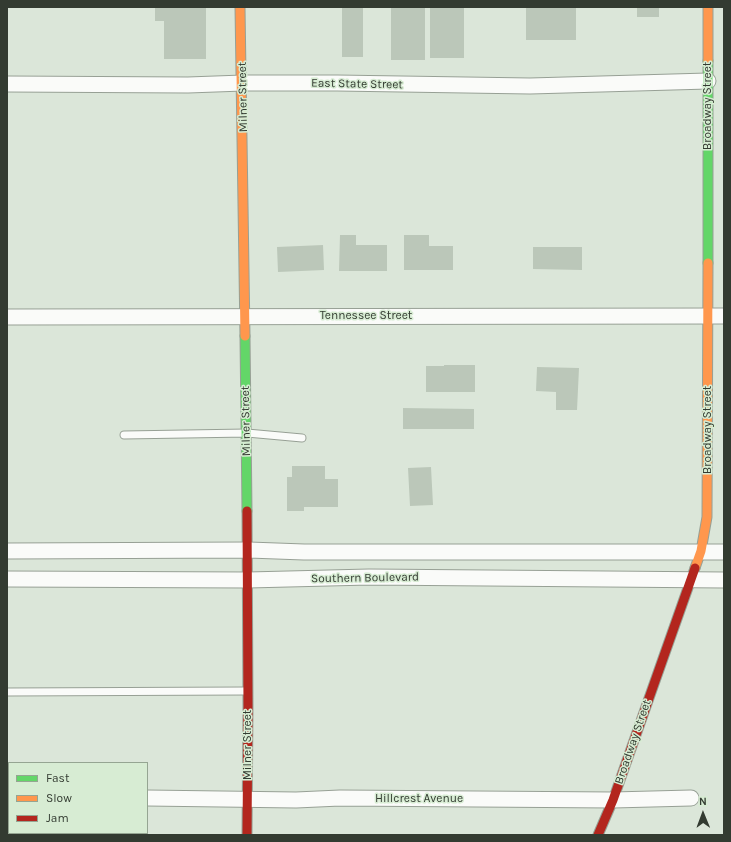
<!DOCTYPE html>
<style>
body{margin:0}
#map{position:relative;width:731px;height:842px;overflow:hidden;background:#dbe6d9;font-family:Karla,sans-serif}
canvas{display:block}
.frame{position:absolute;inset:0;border:8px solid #333b31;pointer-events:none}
.legend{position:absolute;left:8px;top:762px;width:140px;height:72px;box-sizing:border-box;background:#d7ecd3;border:1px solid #95a592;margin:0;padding:5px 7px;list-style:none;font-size:12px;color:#333b31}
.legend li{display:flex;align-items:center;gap:8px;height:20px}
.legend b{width:20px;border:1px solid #95a592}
.north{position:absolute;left:683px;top:794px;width:40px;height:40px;-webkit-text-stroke:3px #d7ecd3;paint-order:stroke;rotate:359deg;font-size:11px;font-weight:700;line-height:16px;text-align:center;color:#333b31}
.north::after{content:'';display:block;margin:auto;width:14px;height:18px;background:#333b31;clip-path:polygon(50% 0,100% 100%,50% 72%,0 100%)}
</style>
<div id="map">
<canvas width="731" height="842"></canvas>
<div class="frame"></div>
<ul class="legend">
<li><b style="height:5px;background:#63d668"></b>Fast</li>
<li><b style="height:5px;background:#ff974d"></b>Slow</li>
<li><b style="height:5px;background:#b3261e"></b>Jam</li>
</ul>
<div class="north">N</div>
</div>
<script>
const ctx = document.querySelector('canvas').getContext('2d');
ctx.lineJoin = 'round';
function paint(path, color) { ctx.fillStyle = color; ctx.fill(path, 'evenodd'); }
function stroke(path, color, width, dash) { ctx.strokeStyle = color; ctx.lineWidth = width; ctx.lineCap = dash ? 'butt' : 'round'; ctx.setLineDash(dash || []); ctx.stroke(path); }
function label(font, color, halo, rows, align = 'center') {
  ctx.font = font + ' Karla,sans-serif'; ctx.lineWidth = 3; ctx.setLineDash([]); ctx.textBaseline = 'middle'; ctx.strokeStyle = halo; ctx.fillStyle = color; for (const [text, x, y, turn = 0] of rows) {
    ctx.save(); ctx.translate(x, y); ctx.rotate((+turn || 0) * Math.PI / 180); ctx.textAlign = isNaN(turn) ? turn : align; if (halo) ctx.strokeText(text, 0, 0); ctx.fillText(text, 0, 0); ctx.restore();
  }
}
paint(new Path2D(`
 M155,7H206V59H164V21H155Z
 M342,7H363V57H342Z
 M391,7H425V60H391Z
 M430,7H464V58H430Z
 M526,7H576V40H526Z
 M637,7H659V17H637Z
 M340,235H356V245H387V271H339Z
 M404,235H429V246H453V270H404Z
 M323,245L324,270L278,272L277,247Z
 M533,247H582V270L533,269Z
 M444,365H475V392H426V366H444Z
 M537,367L579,368L577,410H556V392L536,391Z
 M403,408L474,409V429H403Z
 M292,466H325V479H338V507H304V511H287V477H292Z
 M431,467L433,505L410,506L408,468Z`), '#bbc7b9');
const lane = new Path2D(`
 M124,435L247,433L302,438
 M7,692L246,691`);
const street = new Path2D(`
 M7,84L188,85L243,83H337L530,86L708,81
 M7,317L724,316
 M7,551L249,550L304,552H724
 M7,579L248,580L369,577L724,580
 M7,797H9
 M147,798L296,800L340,798L613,800L691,798`);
const fast = new Path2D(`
 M708,61V263
 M245,336L247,511`);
const slow = new Path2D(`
 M240,7L245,336
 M708,7V61
 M695,568L701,551L707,517L708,263`);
const jam = new Path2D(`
 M247,835L248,706L247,511
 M598,835L613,800L695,568`);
stroke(lane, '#97a095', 9);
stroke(street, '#97a095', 17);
stroke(fast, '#97a095', 11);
stroke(slow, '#97a095', 11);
stroke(jam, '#97a095', 11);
stroke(lane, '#fafbf9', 7);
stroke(street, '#fafbf9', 15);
stroke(fast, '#63d668', 9);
stroke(slow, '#ff974d', 9);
stroke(jam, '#b3261e', 9);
label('12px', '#333b31', '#d7ecd3', [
 ["East State Street",357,84,1],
 ["Milner Street",243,97,-91],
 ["Broadway Street",708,106,-90],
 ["Tennessee Street",366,316],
 ["Milner Street",246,421,-91],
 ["Broadway Street",708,430,-90],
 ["Southern Boulevard",365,578,-1],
 ["Broadway Street",633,742,-71],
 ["Milner Street",248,745,-90],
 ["Hillcrest Avenue",419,799]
]);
</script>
